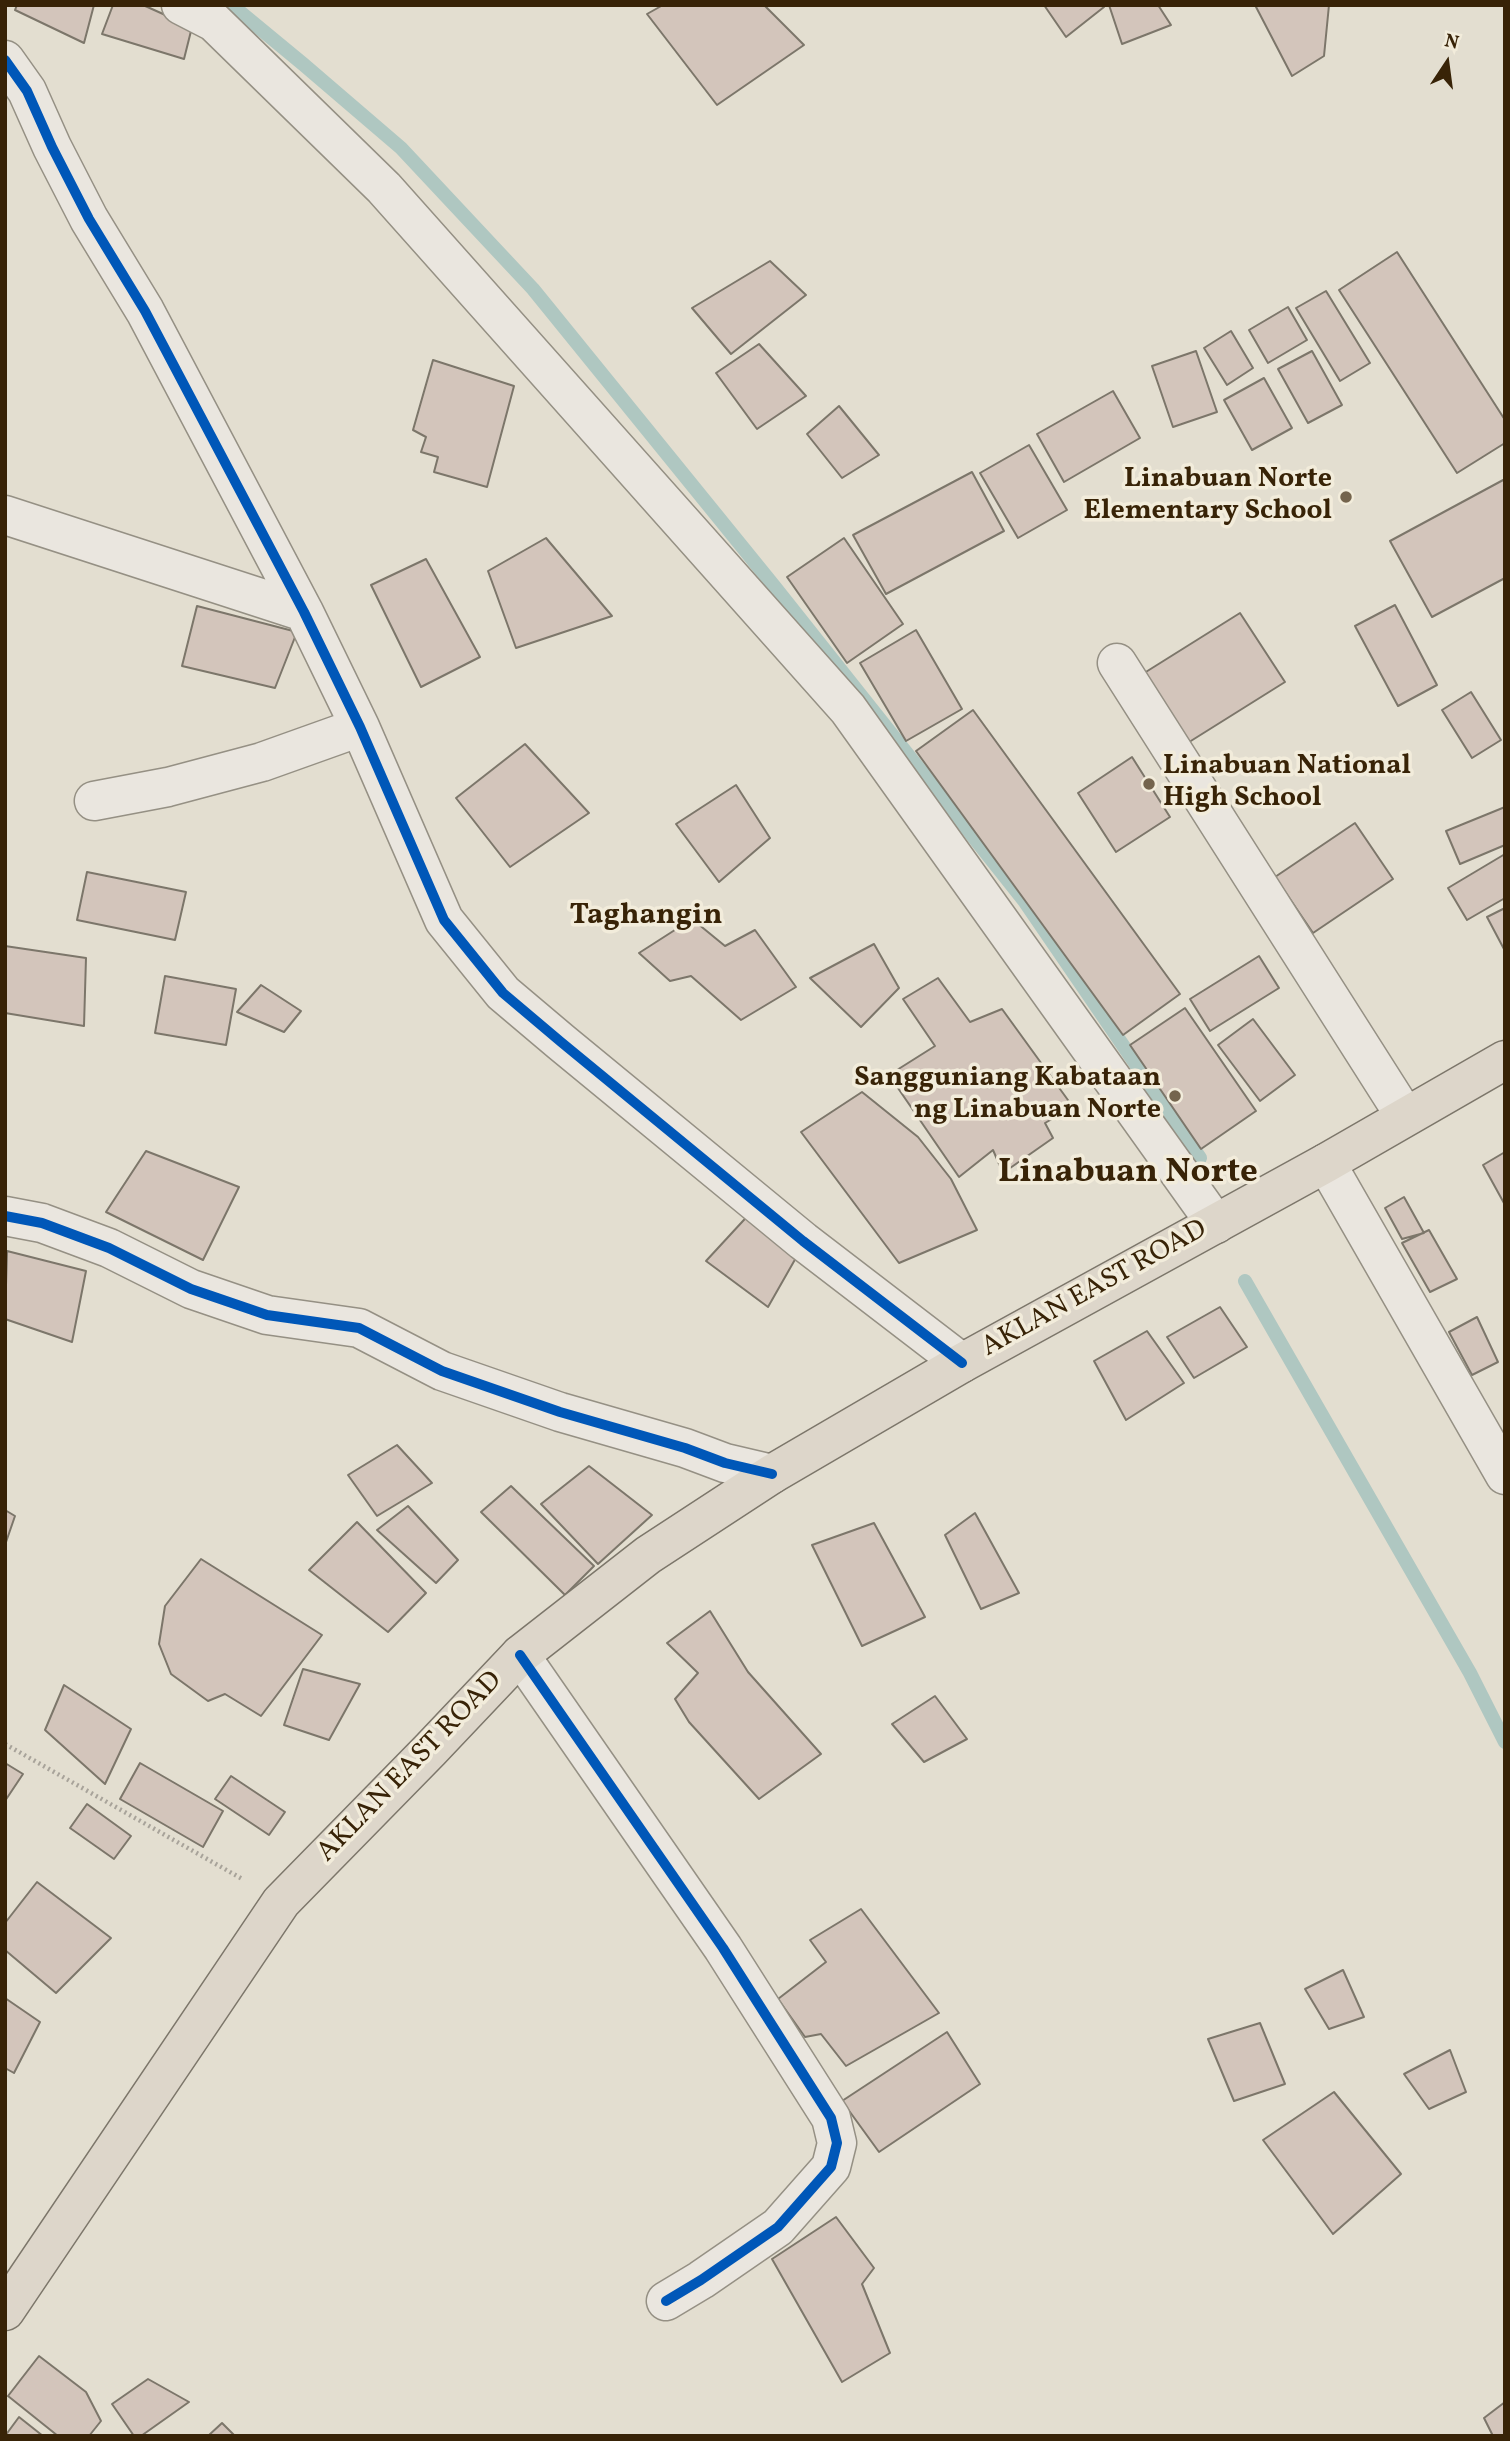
<!DOCTYPE html>
<style>
body{margin:0}
#map{position:relative;width:1510px;height:2441px;overflow:hidden;background:#e3ded0;font-family:Vollkorn,serif}
canvas{display:block}
.frame{position:absolute;inset:0;border:7px solid #382307;pointer-events:none}
.north{position:absolute;left:1412px;top:28px;width:70px;height:70px;-webkit-text-stroke:5px #f2ecdb;paint-order:stroke;rotate:13deg;font-size:19px;font-weight:700;line-height:28px;text-align:center;color:#382307}
.north::after{content:'';display:block;margin:auto;width:24px;height:32px;background:#382307;clip-path:polygon(50% 0,100% 100%,50% 72%,0 100%)}
</style>
<div id="map">
<canvas width="1510" height="2441"></canvas>
<div class="frame"></div>
<div class="north">N</div>
</div>
<script>
const ctx = document.querySelector('canvas').getContext('2d');
ctx.lineJoin = 'round';
function stroke(path, color, width, dash) { ctx.strokeStyle = color; ctx.lineWidth = width; ctx.lineCap = dash ? 'butt' : 'round'; ctx.setLineDash(dash || []); ctx.stroke(path); }
function paint(path, color) { ctx.fillStyle = color; ctx.fill(path, 'evenodd'); }
function label(font, color, halo, rows, align = 'center') {
  ctx.font = font + ' Vollkorn,serif'; ctx.lineWidth = 7; ctx.setLineDash([]); ctx.textBaseline = 'middle'; ctx.strokeStyle = halo; ctx.fillStyle = color; for (const [text, x, y, turn = 0] of rows) {
    ctx.save(); ctx.translate(x, y); ctx.rotate((+turn || 0) * Math.PI / 180); ctx.textAlign = isNaN(turn) ? turn : align; if (halo) ctx.strokeText(text, 0, 0); ctx.fillText(text, 0, 0); ctx.restore();
  }
}
stroke(new Path2D(`
 M227,5L240,12L303,64L401,148L533,289L774,586L1025,902L1200,1158
 M1245,1281L1470,1673L1505,1742`), '#afc7c1', 14);
const building = new Path2D(`
 M17,5H94L84,43L15,10Z
 M113,5H143L192,27L184,59L102,34Z
 M663,5H764L804,45L717,105L647,14Z
 M1044,5H1104V7L1066,37Z
 M1109,5H1158L1171,25L1122,44Z
 M1255,5H1329L1324,56L1292,76Z
 M1397,252L1505,420V443L1457,473L1339,290Z
 M770,261L806,295L731,354L692,308Z
 M1326,291L1370,363L1340,381L1296,308Z
 M1288,307L1307,340L1268,363L1249,330Z
 M1231,331L1253,368L1227,385L1204,348Z
 M759,344L806,396L757,429L716,373Z
 M1196,351L1217,412L1173,427L1152,366Z
 M1312,351L1342,405L1308,423L1278,369Z
 M433,360L514,386L487,487L434,472L438,457L421,452L426,437L413,430Z
 M1264,378L1292,428L1252,450L1224,400Z
 M1113,391L1140,438L1064,482L1037,434Z
 M839,406L879,455L842,478L807,434Z
 M1029,445L1067,510L1018,538L980,473Z
 M972,472L1004,531L886,594L853,535Z
 M1505,479V578L1432,617L1390,541Z
 M546,538L612,616L516,648L488,571Z
 M844,538L903,624L847,663L787,577Z
 M426,559L480,657L421,687L371,585Z
 M1395,605L1437,685L1398,706L1355,626Z
 M197,606L297,632L275,688L182,666Z
 M1240,613L1285,682L1186,744L1141,675Z
 M916,630L962,709L906,741L860,663Z
 M1471,692L1501,740L1472,758L1442,710Z
 M973,710L1180,994L1123,1035L916,751Z
 M525,744L589,813L510,867L456,798Z
 M1132,757L1170,817L1116,852L1078,793Z
 M736,785L770,838L719,882L676,824Z
 M1505,807V845L1460,864L1446,831Z
 M1355,823L1393,879L1313,933L1275,877Z
 M1505,854V898L1467,920L1448,888Z
 M87,872L186,892L175,940L77,920Z
 M1505,908V951L1487,917Z
 M692,919L725,946L755,930L796,987L741,1020L691,976L670,981L639,953Z
 M874,944L899,988L861,1027L810,978Z
 M5,946L86,958L84,1026L5,1013Z
 M1259,956L1279,988L1210,1031L1190,999Z
 M165,976L236,989L226,1045L155,1033Z
 M938,978L970,1022L1002,1009L1073,1107L1045,1123L1053,1138L1003,1173L993,1150L959,1177L889,1075L935,1046L903,999Z
 M261,985L301,1011L284,1032L237,1012Z
 M1185,1008L1256,1111L1201,1149L1130,1045Z
 M1253,1019L1295,1075L1260,1101L1218,1045Z
 M862,1092L918,1137L951,1179L977,1230L899,1263L801,1132Z
 M146,1151L239,1187L203,1260L106,1212Z
 M1505,1152V1205L1483,1165Z
 M1404,1197L1424,1233L1402,1239L1385,1208Z
 M754,1209L801,1249L768,1307L706,1261Z
 M1429,1230L1457,1279L1430,1292L1402,1243Z
 M7,1251L86,1271L72,1342L5,1319Z
 M1220,1307L1247,1347L1194,1378L1167,1337Z
 M1477,1317L1498,1362L1472,1375L1449,1332Z
 M1147,1331L1184,1383L1126,1420L1094,1361Z
 M397,1445L432,1483L377,1516L348,1475Z
 M589,1466L652,1515L598,1564L541,1504Z
 M511,1486L594,1566L565,1595L481,1512Z
 M408,1506L458,1560L436,1583L377,1530Z
 M5,1510L15,1516L5,1545Z
 M975,1513L1019,1593L981,1609L945,1535Z
 M357,1522L426,1593L388,1632L309,1570Z
 M874,1523L925,1617L862,1646L812,1545Z
 M201,1559L322,1635L261,1716L225,1694L208,1701L171,1674L159,1644L165,1606Z
 M710,1611L748,1672L821,1754L759,1799L689,1722L675,1699L698,1673L667,1643Z
 M303,1669L360,1684L329,1740L284,1725Z
 M64,1685L131,1729L105,1784L45,1730Z
 M935,1696L967,1739L924,1762L892,1724Z
 M5,1763L23,1774L5,1801Z
 M140,1763L223,1811L203,1847L120,1799Z
 M231,1776L285,1812L269,1835L215,1799Z
 M87,1804L131,1836L114,1859L70,1828Z
 M37,1882L111,1938L56,1993L5,1950V1923Z
 M861,1909L939,2013L846,2066L821,2034L805,2037L778,1999L826,1962L810,1940Z
 M1343,1970L1364,2017L1329,2029L1305,1989Z
 M5,1998L40,2022L14,2073L5,2068Z
 M1260,2023L1285,2084L1234,2101L1208,2039Z
 M947,2032L980,2084L879,2152L842,2101Z
 M1450,2050L1466,2092L1429,2109L1404,2074Z
 M1334,2092L1401,2174L1333,2234L1263,2140Z
 M836,2217L874,2268L862,2284L890,2353L842,2382L772,2259Z
 M39,2356L86,2392L101,2421L89,2436H58L8,2396Z
 M148,2379L189,2402L141,2436H134L112,2404Z
 M1505,2402V2436H1493L1484,2418Z
 M19,2417L43,2436H5Z
 M222,2423L235,2436H208Z`);
paint(building, '#d3c5bb');
stroke(building, '#7c766a', 2);
const minor = new Path2D(`
 M181,5L214,22L384,188L848,709L1216,1224
 M5,60L27,91L52,147L89,219L145,311L304,612L360,727L444,920L503,993L561,1042L803,1241L962,1363
 M5,515L304,612
 M1117,663L1405,1116
 M94,801L168,787L262,762L360,727
 M1326,1163L1505,1475
 M5,1216L42,1223L109,1248L191,1289L267,1315L359,1328L442,1371L560,1412L685,1448L725,1463L772,1474
 M520,1655L723,1948L831,2118L837,2143L831,2167L778,2227L701,2280L666,2301`);
const major = new Path2D(`
 M5,2311L281,1902L430,1750L520,1655L648,1555L772,1474L962,1363L1326,1163L1505,1060`);
stroke(minor, '#959084', 41);
stroke(major, '#7c766a', 41);
stroke(new Path2D(`
 M5,1744L244,1880`), '#a8a39a', 4.5, [2, 3.5]);
stroke(minor, '#eae6df', 38);
stroke(major, '#ddd6ca', 38);
stroke(new Path2D(`
 M5,60L27,91L52,147L89,219L145,311L304,612L360,727L444,920L503,993L561,1042L803,1241L962,1363
 M5,1216L42,1223L109,1248L191,1289L267,1315L359,1328L442,1371L560,1412L685,1448L725,1463L772,1474
 M520,1655L723,1948L831,2118L837,2143L831,2167L778,2227L701,2280L666,2301`), '#0057b8', 10);
for (const [x, y, r, color] of [
 [1346,497,7,"#74644d"],
 [1149,784,7,"#74644d"],
 [1175,1096,7,"#74644d"]
]) { const dot = new Path2D(); dot.arc(x, y, r, 0, 2 * Math.PI); ctx.fillStyle = color; ctx.fill(dot); stroke(dot, '#f2ecdb', 2.5); }
label('bold 28px', '#382307', '#f2ecdb', [
 ["Linabuan Norte",1332,481],
 ["Elementary School",1332,513],
 ["Linabuan National",1163,768,"left"],
 ["High School",1163,800,"left"],
 ["Sangguniang Kabataan",1161,1080],
 ["ng Linabuan Norte",1161,1112]
], 'right');
label('28px', '#382307', '#f2ecdb', [
 ["AKLAN EAST ROAD",1095,1290,-29],
 ["AKLAN EAST ROAD",411,1768,-46]
]);
label('bold 30px', '#382307', '#f2ecdb', [
 ["Taghangin",646,917]
]);
label('bold 35px', '#382307', '#f2ecdb', [
 ["Linabuan Norte",1128,1175]
]);
</script>
